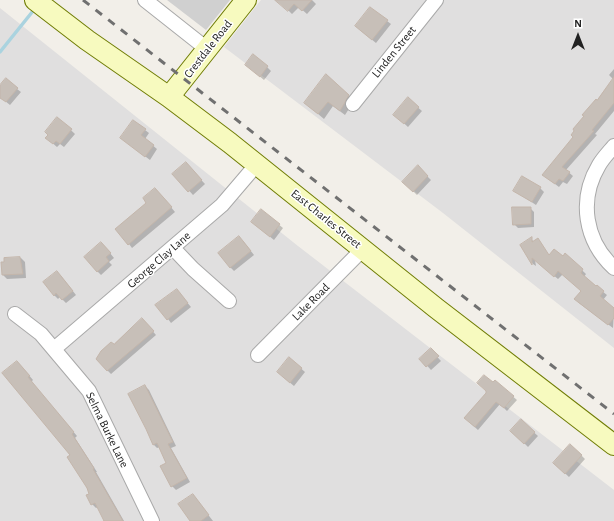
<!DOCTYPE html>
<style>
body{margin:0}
#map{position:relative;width:614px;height:521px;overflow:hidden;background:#f2efe9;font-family:"Alegreya Sans",sans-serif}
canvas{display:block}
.north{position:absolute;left:558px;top:16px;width:40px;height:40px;-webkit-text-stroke:3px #fff;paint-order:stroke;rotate:0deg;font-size:11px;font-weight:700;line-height:16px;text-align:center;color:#222}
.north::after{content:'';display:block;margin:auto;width:14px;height:18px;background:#222;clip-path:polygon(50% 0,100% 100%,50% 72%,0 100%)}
</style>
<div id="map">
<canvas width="614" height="521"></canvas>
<div class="north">N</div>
</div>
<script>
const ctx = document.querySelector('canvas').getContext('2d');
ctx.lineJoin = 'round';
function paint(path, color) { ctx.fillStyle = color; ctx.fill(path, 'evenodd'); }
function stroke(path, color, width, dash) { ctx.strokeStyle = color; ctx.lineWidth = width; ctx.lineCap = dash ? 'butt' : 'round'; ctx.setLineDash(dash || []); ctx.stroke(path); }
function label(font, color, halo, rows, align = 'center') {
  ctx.font = font + ' "Alegreya Sans",sans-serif'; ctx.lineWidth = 3; ctx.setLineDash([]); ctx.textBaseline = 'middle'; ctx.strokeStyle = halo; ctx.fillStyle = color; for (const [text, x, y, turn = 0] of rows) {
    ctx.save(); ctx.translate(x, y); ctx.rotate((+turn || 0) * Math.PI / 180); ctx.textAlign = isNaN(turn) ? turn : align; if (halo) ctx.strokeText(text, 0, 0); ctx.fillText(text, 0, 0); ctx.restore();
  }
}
paint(new Path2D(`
 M261,0H614V348L443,213L224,47Z
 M0,8L298,246L614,490V521H0Z`), '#e0dfdf');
paint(new Path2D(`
 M167,0H230L206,30Z`), '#d0d0d0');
paint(new Path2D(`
 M286,0H312L316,4L307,14L299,7L292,14L286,8Z
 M387,21L391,24L376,43L360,30Z
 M246,65L267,67L271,71L264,80Z
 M614,69V111L595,134L597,135L566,170L573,176L567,184L563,182L559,187L543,175L574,137L614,80L609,75Z
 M0,87L17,89L21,92L10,105L0,97Z
 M348,96L354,101L345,115L333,106L324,119L305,103Z
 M408,99L422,111L408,127L395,115Z
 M58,118L75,134L64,147L60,144L57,147L50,141Z
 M145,130L149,133L145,139L157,149L150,160L125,141Z
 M189,167L205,184L193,195L174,174Z
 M418,167L431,180L417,195L404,182Z
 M540,188L544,192L536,205L515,191Z
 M159,193L175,212L132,248L129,244Z
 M530,208L534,212V227L518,228L514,224Z
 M261,210L283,228L274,240L252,222Z
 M531,239L549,256L563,257L565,254L586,274L584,277L607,295L603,300L614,309L613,328L579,303L582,291L563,274L558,279L535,260L536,266L533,264L521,246Z
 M243,241L254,255L234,271L230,267Z
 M105,247L114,258L109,262L112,265L101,275L97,271Z
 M21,258L25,262L26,278L7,279L3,275L5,259Z
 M61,276L76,295L66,303L60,297L58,299L54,295Z
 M180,294L191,307L171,323L168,319Z
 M142,319L156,335L111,374L107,370L114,345Z
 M431,350L441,361L431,370L421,359Z
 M289,358L305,372L294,386L282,376Z
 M21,366L33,380L31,382L77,436L75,438L97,472H96L124,521H103L104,520L98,507L96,508L92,504L90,494L71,455Z
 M495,381L517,400L507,411L500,404L478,430L468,421Z
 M145,386L149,390L176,446L171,448L190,482L176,490L172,486L167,463L160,447L157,448L153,444Z
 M521,421L538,436L528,447L512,431Z
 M571,445L585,459L569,477L554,463Z
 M196,499L213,521H191Z`), '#0003');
stroke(new Path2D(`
 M0,52L33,11`), '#aad3df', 3.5);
const building = new Path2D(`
 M275,0H312L302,11L294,4L288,11Z
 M370,7L388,20L372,40L355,26Z
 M253,54L268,66L260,77L245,65Z
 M326,74L349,95L340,111L328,102L318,114L304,103Z
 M614,77V103L592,130L594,131L587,139L562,167L570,172L563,181L559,179L555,184L542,175L573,137L571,135L574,131L573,129L584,116L582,115L596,99L597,100Z
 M6,78L18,88L6,102L0,98V85Z
 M408,97L419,107L404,124L393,115Z
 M57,117L72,129L60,144L56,141L53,144L45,138L48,135L45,132Z
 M133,120L146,129L141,135L154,145L145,157L120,138Z
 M186,162L202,180L188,192L172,174Z
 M418,165L428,176L413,192L402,182Z
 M522,176L541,187L532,202L513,191Z
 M155,188L172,207L128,245L115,229L146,203L143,198Z
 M512,207H531V224L513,225Z
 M261,209L280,224L270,237L251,222Z
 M239,236L251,251L230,268L218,253Z
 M532,237V242L538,238L549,255L554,249L563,256L565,253L583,269L581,273L596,286L597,285L604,291L600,296L614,308V318L608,325L574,299L581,291L558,271L554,277L532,258V265L520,245Z
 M101,242L111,253L106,257L109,261L97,272L84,257Z
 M20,257L23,274L2,275L1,262H4V258Z
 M57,271L73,291L62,300L56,293L54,296L43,282Z
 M177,289L188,303L167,320L155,305Z
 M142,318L154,331L107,371L96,359L101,351L111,342L114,344Z
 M431,348L439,356L426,367L419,359Z
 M289,357L302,368L290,383L277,372Z
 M17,361L30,376L28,377L74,432L72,434L94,468L93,469L123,521H104L95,503L91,505L86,495L89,494L87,488L67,457L70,455L2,373Z
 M484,375L493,382L495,380L514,396L504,408L496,402L475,427L464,418L486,393V391L477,383Z
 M145,385L173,442L168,444L187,478L171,487L160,466L166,463L157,443L153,445L146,429L128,394Z
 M521,419L535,432L524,444L510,431Z
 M570,444L582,455L565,474L553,463Z
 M193,494L209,515L201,521H190L178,504Z`);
paint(building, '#c7bfb8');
stroke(building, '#c4b6ab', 1);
const street = new Path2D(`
 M145,0L207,49
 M353,104L436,0
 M614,146C609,152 603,158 599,165C578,200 585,241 614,268
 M173,248L193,269L229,301
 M15,314L41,334L89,391L152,521
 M54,349L222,205L257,164
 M258,355L363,249`);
const secondary = new Path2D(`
 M35,0L87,40L169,97L230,143L436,308L614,445
 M169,97L246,0`);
stroke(street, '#a9a9a9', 16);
stroke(secondary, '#707d05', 22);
stroke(street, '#fff', 14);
stroke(secondary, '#f7fabf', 20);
stroke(new Path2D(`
 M83,0L614,414`), '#707070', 3, [8, 8]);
label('12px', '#222', '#fff', [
 ["Crestdale Road",208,49,-52],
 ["Linden Street",394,52,-51],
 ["East Charles Street",326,219,39],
 ["George Clay Lane",159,260,-41],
 ["Lake Road",311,302,-45],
 ["Selma Burke Lane",107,430,64]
]);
</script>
